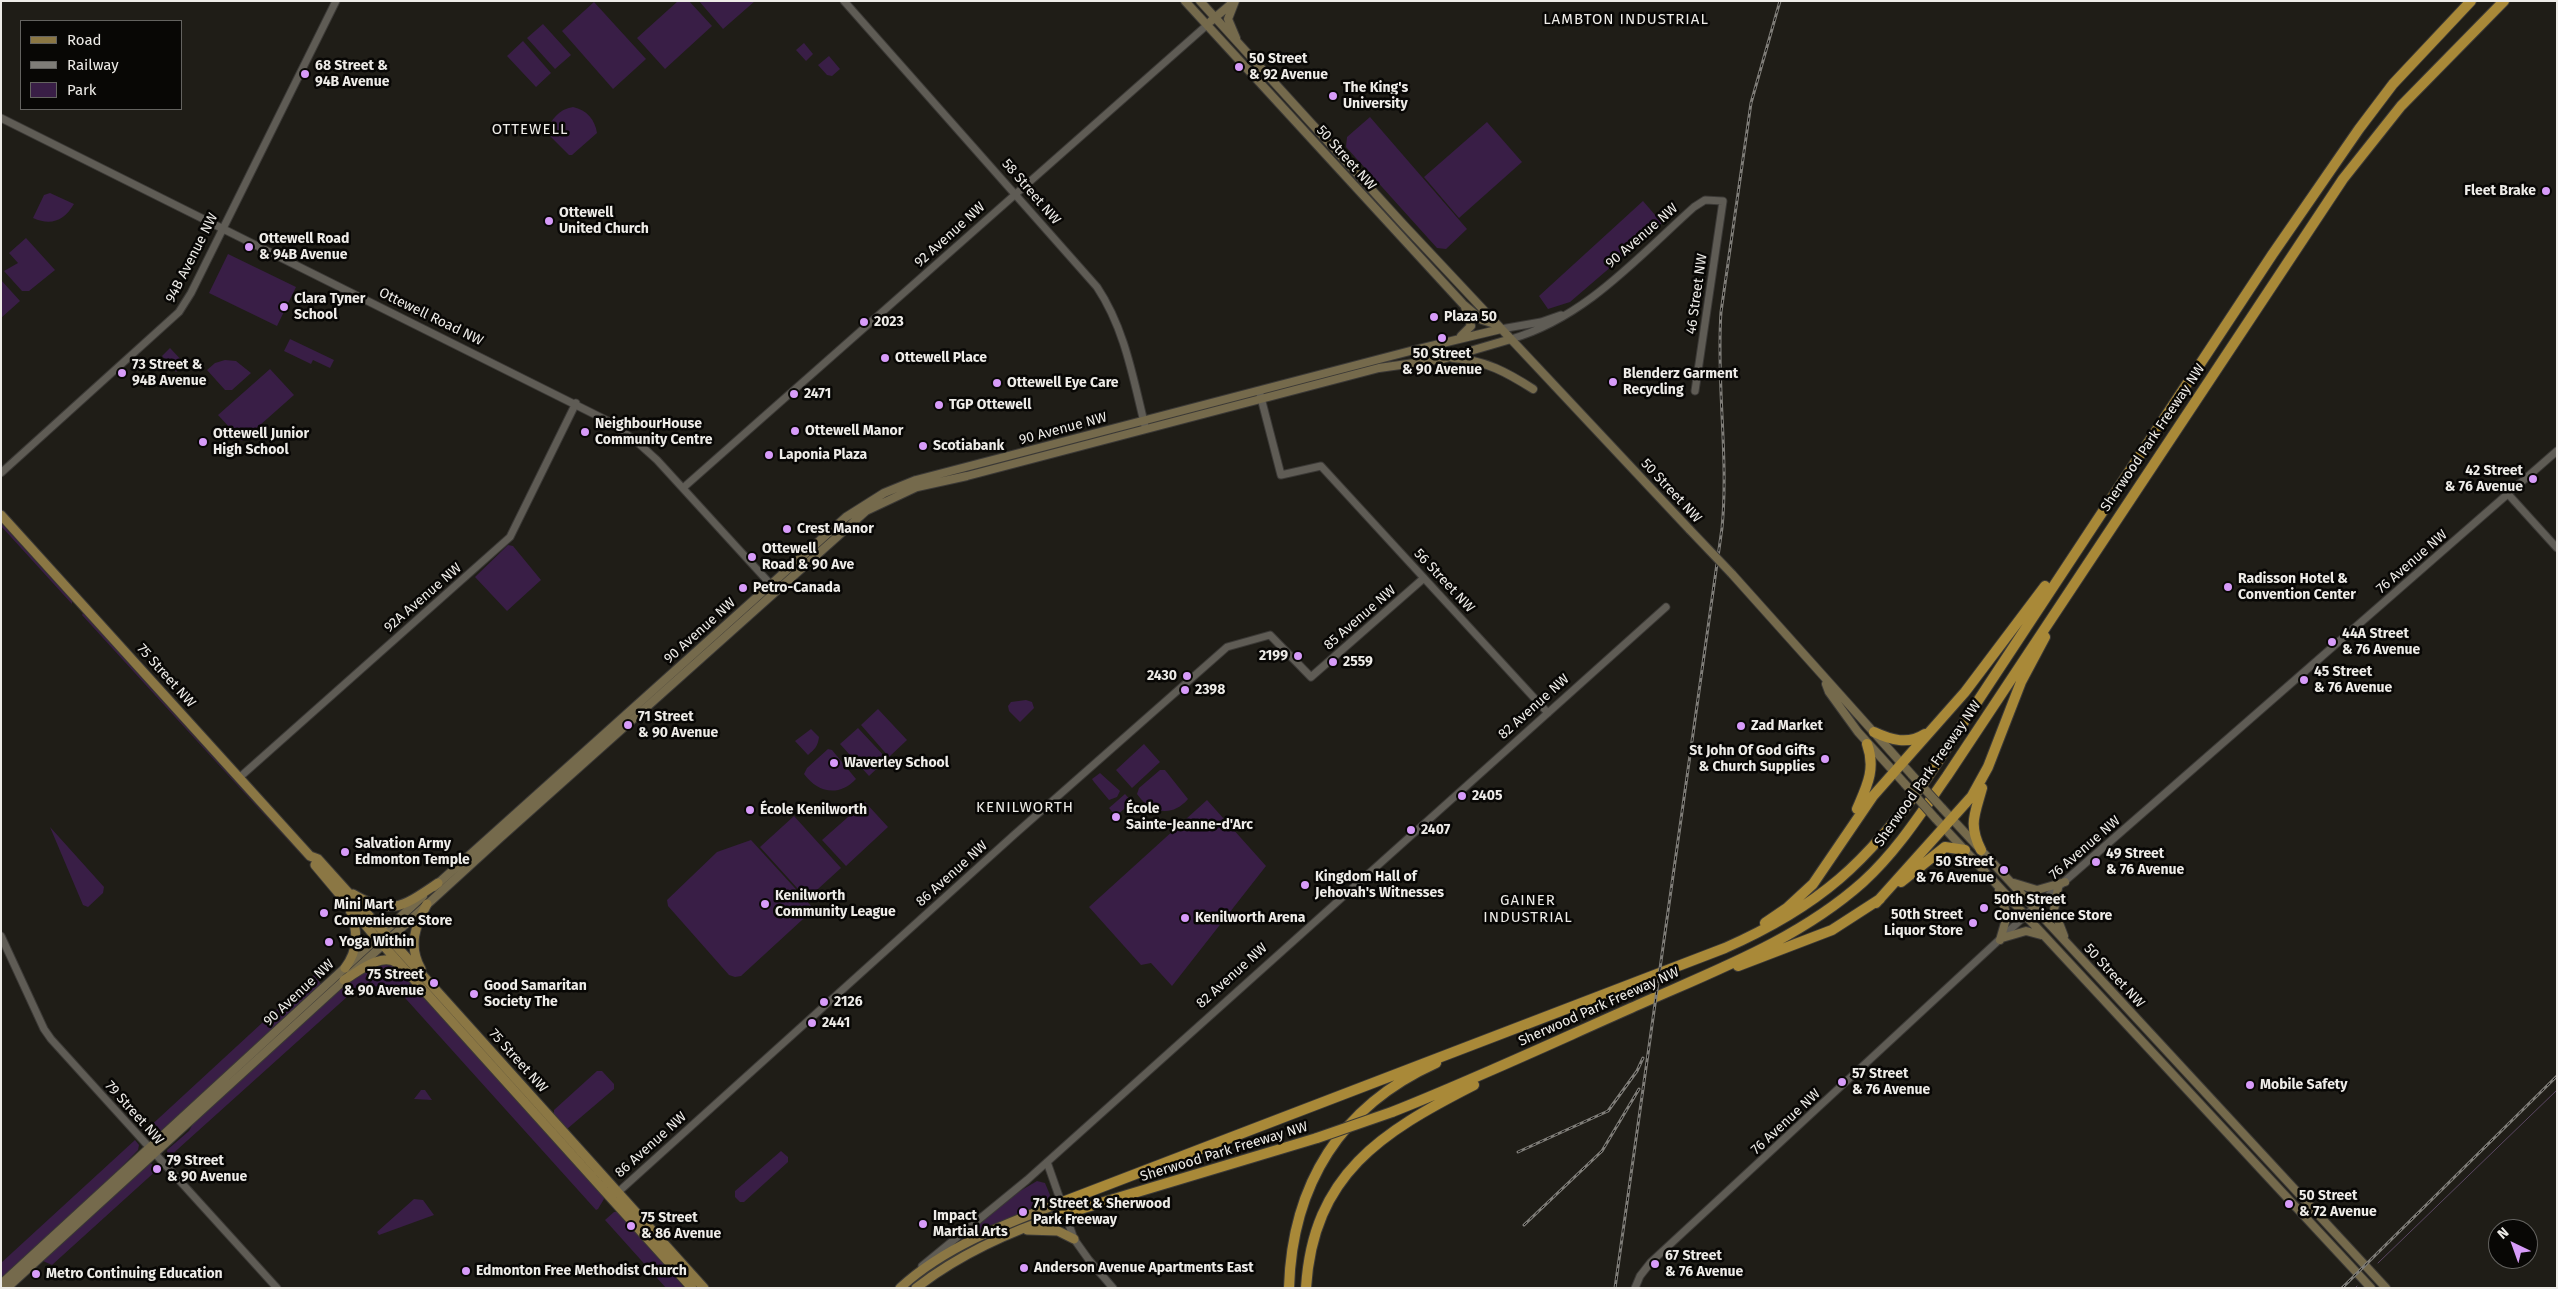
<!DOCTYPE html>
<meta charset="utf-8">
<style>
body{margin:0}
#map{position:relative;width:2558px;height:1289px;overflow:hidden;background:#1f1d17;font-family:"Fira Sans",sans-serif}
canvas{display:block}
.frame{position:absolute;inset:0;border:2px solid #eeece8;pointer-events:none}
.legend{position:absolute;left:20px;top:20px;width:162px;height:90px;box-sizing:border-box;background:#080705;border:1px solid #646360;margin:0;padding:6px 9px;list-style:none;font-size:15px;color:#eeece8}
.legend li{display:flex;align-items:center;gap:10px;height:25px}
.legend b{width:25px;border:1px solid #646360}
.north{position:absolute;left:2488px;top:1219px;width:50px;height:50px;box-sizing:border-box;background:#080705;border:1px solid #646360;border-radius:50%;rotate:318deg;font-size:14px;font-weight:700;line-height:20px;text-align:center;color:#eeece8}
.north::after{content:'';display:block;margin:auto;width:18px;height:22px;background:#d79bf9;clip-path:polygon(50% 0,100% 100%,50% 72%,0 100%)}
</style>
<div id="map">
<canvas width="2558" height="1289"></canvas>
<div class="frame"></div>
<ul class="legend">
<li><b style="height:6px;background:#8b7744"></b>Road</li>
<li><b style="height:6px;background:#7f7d78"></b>Railway</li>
<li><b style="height:14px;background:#391e46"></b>Park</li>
</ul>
<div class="north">N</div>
</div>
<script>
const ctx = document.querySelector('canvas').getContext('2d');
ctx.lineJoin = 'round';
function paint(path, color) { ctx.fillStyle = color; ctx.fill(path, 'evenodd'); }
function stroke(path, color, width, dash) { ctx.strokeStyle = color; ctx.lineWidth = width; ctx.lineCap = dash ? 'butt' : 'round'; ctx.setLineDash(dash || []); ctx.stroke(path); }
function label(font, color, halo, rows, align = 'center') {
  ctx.font = font + ' "Fira Sans",sans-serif'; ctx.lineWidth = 5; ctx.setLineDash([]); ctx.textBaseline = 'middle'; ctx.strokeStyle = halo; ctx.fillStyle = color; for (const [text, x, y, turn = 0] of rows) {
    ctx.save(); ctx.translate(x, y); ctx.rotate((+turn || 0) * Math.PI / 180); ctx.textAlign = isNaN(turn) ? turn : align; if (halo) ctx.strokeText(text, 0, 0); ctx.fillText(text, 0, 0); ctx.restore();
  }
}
paint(new Path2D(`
 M678,1H689L712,26L665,69L637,38Z
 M699,1H755L723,29Z
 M594,2L646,59L613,89L562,31Z
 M543,24L571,55L555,69L527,38Z
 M523,41L551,73L536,87L507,56Z
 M804,43L813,54L806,61L796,50Z
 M829,56L840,69L832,76L827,75L818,65Z
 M573,107C587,110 595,120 597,133L572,155H569L547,133C550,120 559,109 573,107Z
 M1370,117L1467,229L1446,249L1437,248L1346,147L1347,137Z
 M1487,122L1522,162L1459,218L1424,177Z
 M50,193L74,204C64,221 51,226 33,218L44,195Z
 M1643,201L1662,223L1570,302L1548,309L1539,296Z
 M26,238L55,270L29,291H22L4,271L18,263L9,253Z
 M228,254L296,287L277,326L209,293Z
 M1,280L20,301L1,318Z
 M290,339L334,360L330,368L313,360L311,364L284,351Z
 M170,348L185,364L176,372L162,356Z
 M225,360L236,361L251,373L232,390H225L207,370L215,363Z
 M270,369L294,395L242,441L218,415Z
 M1,523L72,601V604L1,526Z
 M508,545L513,546L541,580L507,611L475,577Z
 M83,613L311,866L82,615Z
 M1026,700L1032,702L1034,708L1020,722L1009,711L1008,706L1011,702Z
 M878,709L907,740L889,757L861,725Z
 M858,728L887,759L869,776L840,744Z
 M811,729L819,737C818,746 815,749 808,755L795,741Z
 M1144,744L1160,762L1132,788L1116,770Z
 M828,749L832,750L856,779C839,797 818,793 804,774L807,768Z
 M1160,770H1165L1188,799C1172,818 1150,813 1137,794L1139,788Z
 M1100,773L1120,791L1117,797L1109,800L1094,782L1092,779Z
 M1125,794L1132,802L1116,816L1109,808Z
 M1207,800L1266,866L1172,986L1151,963L1141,965L1089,907Z
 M865,802L888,827L846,866L822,840Z
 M794,816L841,868L807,899L760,847Z
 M50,827L104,887L103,893L88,907L83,905Z
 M751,840L814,909L741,976L735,977L729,975L668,906L667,900L717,852Z
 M381,962L395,964L412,986L438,1013L603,1193L604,1199L598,1209L596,1210L397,989L384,986L358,987L168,1158L167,1150L189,1131L195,1120L293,1030L359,974Z
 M314,975L322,985L156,1137L150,1136L146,1130Z
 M597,1071H602L614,1084V1089L567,1129L554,1116V1110Z
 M421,1090H425L432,1100L414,1099Z
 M135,1140L139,1145L138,1150L105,1184L1,1280V1263Z
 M781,1151L788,1157V1162L744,1202H740L735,1197V1191Z
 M148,1161L158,1169L52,1265L43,1261V1259Z
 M1037,1181L1045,1183L1050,1195L1048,1203L937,1256L1020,1191Z
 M414,1199L423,1200L434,1215L379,1235L377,1232Z
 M614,1212H620L667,1265L684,1288H666L605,1220Z`), '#391e46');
stroke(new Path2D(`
 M2378,1263L2557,1090
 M2355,1288L2357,1286`), '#5a4762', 1);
const tertiary = new Path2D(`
 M844,1L1097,287C1125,329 1133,378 1145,426
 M1,118L610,422L637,442L657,460L774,588
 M1501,329L1541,322L1561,315
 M1511,339C1585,318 1638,257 1694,207L1705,200L1723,201L1695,391
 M1260,394L1281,475L1321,466L1548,713
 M1,473L179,312L191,293L336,1
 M683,488L1207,25
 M2508,494L2557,548
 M240,777L510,537L576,403
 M1,936L44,1029L51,1039L277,1288
 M1047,1162L1074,1239L1089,1260L1113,1288
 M616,1194L1015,834L1227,647L1270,635L1311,677L1424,578
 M922,1266L1027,1180L1666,607
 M1635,1288L1640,1276L1651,1262L2026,915L2557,451`);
const secondary = new Path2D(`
 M1185,1L1463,304L1482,320L1495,324
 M1200,1L1403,224L1690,530
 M1235,1L1228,19L1236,38
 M1211,21L1231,4
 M1461,336L1471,326L1465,307
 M1453,358C1485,360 1508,373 1533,389
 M1732,574L1912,775
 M1826,684L1829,692L1858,732L1905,784
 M1942,808L2386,1288
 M1935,818L2371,1288
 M2014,883L2037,890L2065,882
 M434,887L846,517L884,493L916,480L1414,350L1501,329
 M2058,888L2054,910L2064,936
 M1999,890L2007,916L2000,940
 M2002,938L2026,931L2041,935
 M1,1284L423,896
 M7,1288L500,838L866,511L917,487L967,476L1379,368L1443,359L1511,339`);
const primary = new Path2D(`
 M1,515L310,856L318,859L704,1288
 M315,865L373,934L692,1288
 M353,894C391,917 404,906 438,883
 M345,968C359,949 358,932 350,910
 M421,969C408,946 415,926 427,904
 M344,980C358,972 381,952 397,963
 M1027,1230L1058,1231L1074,1239
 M900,1288C944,1247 1005,1224 1060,1203
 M916,1288C961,1253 1010,1231 1064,1214`);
const motorway = new Path2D(`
 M1874,732C1891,740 1908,745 1925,734
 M1857,809C1867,786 1876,769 1867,744
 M1981,850C1968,824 1975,814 1982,788
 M1901,882L1945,847L1965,850
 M1876,903L1972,796L1988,767L2021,682L2045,637
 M1765,923L1787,908L1813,884L1873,796L1965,692L2045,586
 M1738,966L1832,930L1880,899
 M1392,1112C1473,1080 1552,1043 1631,1008C1711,972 1797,941 1863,882C1897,851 1921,813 1947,776L2343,179L2401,106L2504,1
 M1060,1203L1725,948C1820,906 1868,862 1927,778L2272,255L2359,129L2393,84L2471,1
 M1064,1214L1317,1138
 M1289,1288C1292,1184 1341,1106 1436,1063
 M1306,1288C1313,1174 1382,1132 1474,1085`);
stroke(tertiary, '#3b3936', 9);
stroke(secondary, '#3b3936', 10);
stroke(primary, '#3b3936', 11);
stroke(motorway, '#3b3936', 12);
stroke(tertiary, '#5f5c55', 7);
stroke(secondary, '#756a4c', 8);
stroke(primary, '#8b7744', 9);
stroke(motorway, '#a98938', 10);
const rail = new Path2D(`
 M1518,1152L1608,1111L1637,1071L1643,1058
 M1524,1225L1602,1151L1639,1089
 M1615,1288L1722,528C1729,456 1716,384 1721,312L1751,103L1780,1
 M2342,1288L2557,1076`);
stroke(rail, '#7f7d78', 3);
stroke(rail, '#080705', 1, [4]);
const secondaryBridge = new Path2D(`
 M1690,530L1732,574
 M1912,775L1942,808
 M1905,784L1935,818`);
const motorwayBridge = new Path2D(`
 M1317,1138L1392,1112`);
stroke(secondaryBridge, '#3b3936', 10, []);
stroke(motorwayBridge, '#3b3936', 12, []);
stroke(secondaryBridge, '#756a4c', 8);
stroke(motorwayBridge, '#a98938', 10);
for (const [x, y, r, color] of [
 [1239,67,5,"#d79bf9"],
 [305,74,5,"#d79bf9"],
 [1333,96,5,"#d79bf9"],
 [2546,191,5,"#d79bf9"],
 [549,221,5,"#d79bf9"],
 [249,247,5,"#d79bf9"],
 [284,307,5,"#d79bf9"],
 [1434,317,5,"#d79bf9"],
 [864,322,5,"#d79bf9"],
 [1442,338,5,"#d79bf9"],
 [885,358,5,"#d79bf9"],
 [122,373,5,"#d79bf9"],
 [1613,382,5,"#d79bf9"],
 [997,383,5,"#d79bf9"],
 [794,394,5,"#d79bf9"],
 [939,405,5,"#d79bf9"],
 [795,431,5,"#d79bf9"],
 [585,432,5,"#d79bf9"],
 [203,442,5,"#d79bf9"],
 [923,446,5,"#d79bf9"],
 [769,455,5,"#d79bf9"],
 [2533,479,5,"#d79bf9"],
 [787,529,5,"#d79bf9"],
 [752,557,5,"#d79bf9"],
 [2228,587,5,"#d79bf9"],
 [743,588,5,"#d79bf9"],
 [2332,642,5,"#d79bf9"],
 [1298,656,5,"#d79bf9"],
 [1333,662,5,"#d79bf9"],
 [1187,676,5,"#d79bf9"],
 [2304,680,5,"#d79bf9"],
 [1185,690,5,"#d79bf9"],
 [628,725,5,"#d79bf9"],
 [1741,726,5,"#d79bf9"],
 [1825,759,5,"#d79bf9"],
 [834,763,5,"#d79bf9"],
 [1462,796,5,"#d79bf9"],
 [750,810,5,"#d79bf9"],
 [1116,817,5,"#d79bf9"],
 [1411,830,5,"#d79bf9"],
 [345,852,5,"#d79bf9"],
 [2096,862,5,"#d79bf9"],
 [2004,870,5,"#d79bf9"],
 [1305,885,5,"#d79bf9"],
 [765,904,5,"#d79bf9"],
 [1984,908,5,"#d79bf9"],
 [324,913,5,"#d79bf9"],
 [1185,918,5,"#d79bf9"],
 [1973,923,5,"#d79bf9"],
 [329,942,5,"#d79bf9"],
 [434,983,5,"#d79bf9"],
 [474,994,5,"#d79bf9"],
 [824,1002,5,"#d79bf9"],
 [812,1023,5,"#d79bf9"],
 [1842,1082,5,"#d79bf9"],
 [2250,1085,5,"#d79bf9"],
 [157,1169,5,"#d79bf9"],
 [2289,1204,5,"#d79bf9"],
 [1023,1212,5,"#d79bf9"],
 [923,1224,5,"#d79bf9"],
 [631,1226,5,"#d79bf9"],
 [1655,1264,5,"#d79bf9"],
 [1024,1268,5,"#d79bf9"],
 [466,1271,5,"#d79bf9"],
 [36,1274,5,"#d79bf9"]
]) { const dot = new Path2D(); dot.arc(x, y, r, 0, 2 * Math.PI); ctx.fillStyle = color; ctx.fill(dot); stroke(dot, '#080705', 2); }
label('bold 14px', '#eeece8', '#080705', [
 ["50 Street",1249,59],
 ["& 92 Avenue",1249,75],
 ["68 Street &",315,66],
 ["94B Avenue",315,82],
 ["The King's",1343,88],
 ["University",1343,104],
 ["Fleet Brake",2536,191,"right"],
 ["Ottewell",559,213],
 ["United Church",559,229],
 ["Ottewell Road",259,239],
 ["& 94B Avenue",259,255],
 ["Clara Tyner",294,299],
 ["School",294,315],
 ["Plaza 50",1444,317],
 ["2023",874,322],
 ["50 Street",1442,354,"center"],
 ["& 90 Avenue",1442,370,"center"],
 ["Ottewell Place",895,358],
 ["73 Street &",132,365],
 ["94B Avenue",132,381],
 ["Blenderz Garment",1623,374],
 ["Recycling",1623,390],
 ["Ottewell Eye Care",1007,383],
 ["2471",804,394],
 ["TGP Ottewell",949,405],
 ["NeighbourHouse",595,424],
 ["Community Centre",595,440],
 ["Ottewell Manor",805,431],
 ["Ottewell Junior",213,434],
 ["High School",213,450],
 ["Scotiabank",933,446],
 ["Laponia Plaza",779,455],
 ["42 Street",2523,471,"right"],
 ["& 76 Avenue",2523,487,"right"],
 ["Crest Manor",797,529],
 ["Ottewell",762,549],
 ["Road & 90 Ave",762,565],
 ["Radisson Hotel &",2238,579],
 ["Convention Center",2238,595],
 ["Petro-Canada",753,588],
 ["44A Street",2342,634],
 ["& 76 Avenue",2342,650],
 ["2199",1288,656,"right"],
 ["2559",1343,662],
 ["45 Street",2314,672],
 ["& 76 Avenue",2314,688],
 ["2430",1177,676,"right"],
 ["2398",1195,690],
 ["71 Street",638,717],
 ["& 90 Avenue",638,733],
 ["Zad Market",1751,726],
 ["St John Of God Gifts",1815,751,"right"],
 ["& Church Supplies",1815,767,"right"],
 ["Waverley School",844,763],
 ["2405",1472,796],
 ["École",1126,809],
 ["Sainte-Jeanne-d'Arc",1126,825],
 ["École Kenilworth",760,810],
 ["2407",1421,830],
 ["Salvation Army",355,844],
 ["Edmonton Temple",355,860],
 ["49 Street",2106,854],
 ["& 76 Avenue",2106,870],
 ["50 Street",1994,862,"right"],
 ["& 76 Avenue",1994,878,"right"],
 ["Kingdom Hall of",1315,877],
 ["Jehovah's Witnesses",1315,893],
 ["Kenilworth",775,896],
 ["Community League",775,912],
 ["50th Street",1994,900],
 ["Convenience Store",1994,916],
 ["Mini Mart",334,905],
 ["Convenience Store",334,921],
 ["50th Street",1963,915,"right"],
 ["Liquor Store",1963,931,"right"],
 ["Kenilworth Arena",1195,918],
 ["Yoga Within",339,942],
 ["75 Street",424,975,"right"],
 ["& 90 Avenue",424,991,"right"],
 ["Good Samaritan",484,986],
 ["Society The",484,1002],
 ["2126",834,1002],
 ["2441",822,1023],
 ["57 Street",1852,1074],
 ["& 76 Avenue",1852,1090],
 ["Mobile Safety",2260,1085],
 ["79 Street",167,1161],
 ["& 90 Avenue",167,1177],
 ["50 Street",2299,1196],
 ["& 72 Avenue",2299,1212],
 ["71 Street & Sherwood",1033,1204],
 ["Park Freeway",1033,1220],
 ["Impact",933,1216],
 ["Martial Arts",933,1232],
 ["75 Street",641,1218],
 ["& 86 Avenue",641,1234],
 ["67 Street",1665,1256],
 ["& 76 Avenue",1665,1272],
 ["Anderson Avenue Apartments East",1034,1268],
 ["Edmonton Free Methodist Church",476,1271],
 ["Metro Continuing Education",46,1274]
], 'left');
label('14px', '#eeece8', '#080705', [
 ["50 Street NW",1346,158,48],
 ["58 Street NW",1031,192,49],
 ["92 Avenue NW",950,235,-42],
 ["90 Avenue NW",1642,236,-41],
 ["94B Avenue NW",192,258,-63],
 ["46 Street NW",1697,294,-82],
 ["Ottewell Road NW",431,317,26],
 ["90 Avenue NW",1063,429,-15],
 ["Sherwood Park Freeway NW",2153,438,-56],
 ["50 Street NW",1671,491,47],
 ["76 Avenue NW",2412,562,-41],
 ["56 Street NW",1444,581,47],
 ["92A Avenue NW",423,598,-41],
 ["85 Avenue NW",1360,618,-41],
 ["90 Avenue NW",700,631,-42],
 ["75 Street NW",166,676,48],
 ["82 Avenue NW",1534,707,-42],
 ["Sherwood Park Freeway NW",1928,774,-55],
 ["76 Avenue NW",2085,848,-41],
 ["86 Avenue NW",952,874,-42],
 ["82 Avenue NW",1232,976,-42],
 ["50 Street NW",2114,976,47],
 ["90 Avenue NW",299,993,-43],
 ["Sherwood Park Freeway NW",1599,1007,-24],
 ["75 Street NW",518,1061,48],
 ["79 Street NW",134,1113,48],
 ["76 Avenue NW",1786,1122,-43],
 ["86 Avenue NW",651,1145,-42],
 ["Sherwood Park Freeway NW",1224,1152,-17]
]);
ctx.letterSpacing = '1px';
label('15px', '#eeece8', '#080705', [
 ["LAMBTON INDUSTRIAL",1626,20],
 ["OTTEWELL",530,130],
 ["KENILWORTH",1025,808],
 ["GAINER",1528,901],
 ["INDUSTRIAL",1528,918]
]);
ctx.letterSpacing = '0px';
</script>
